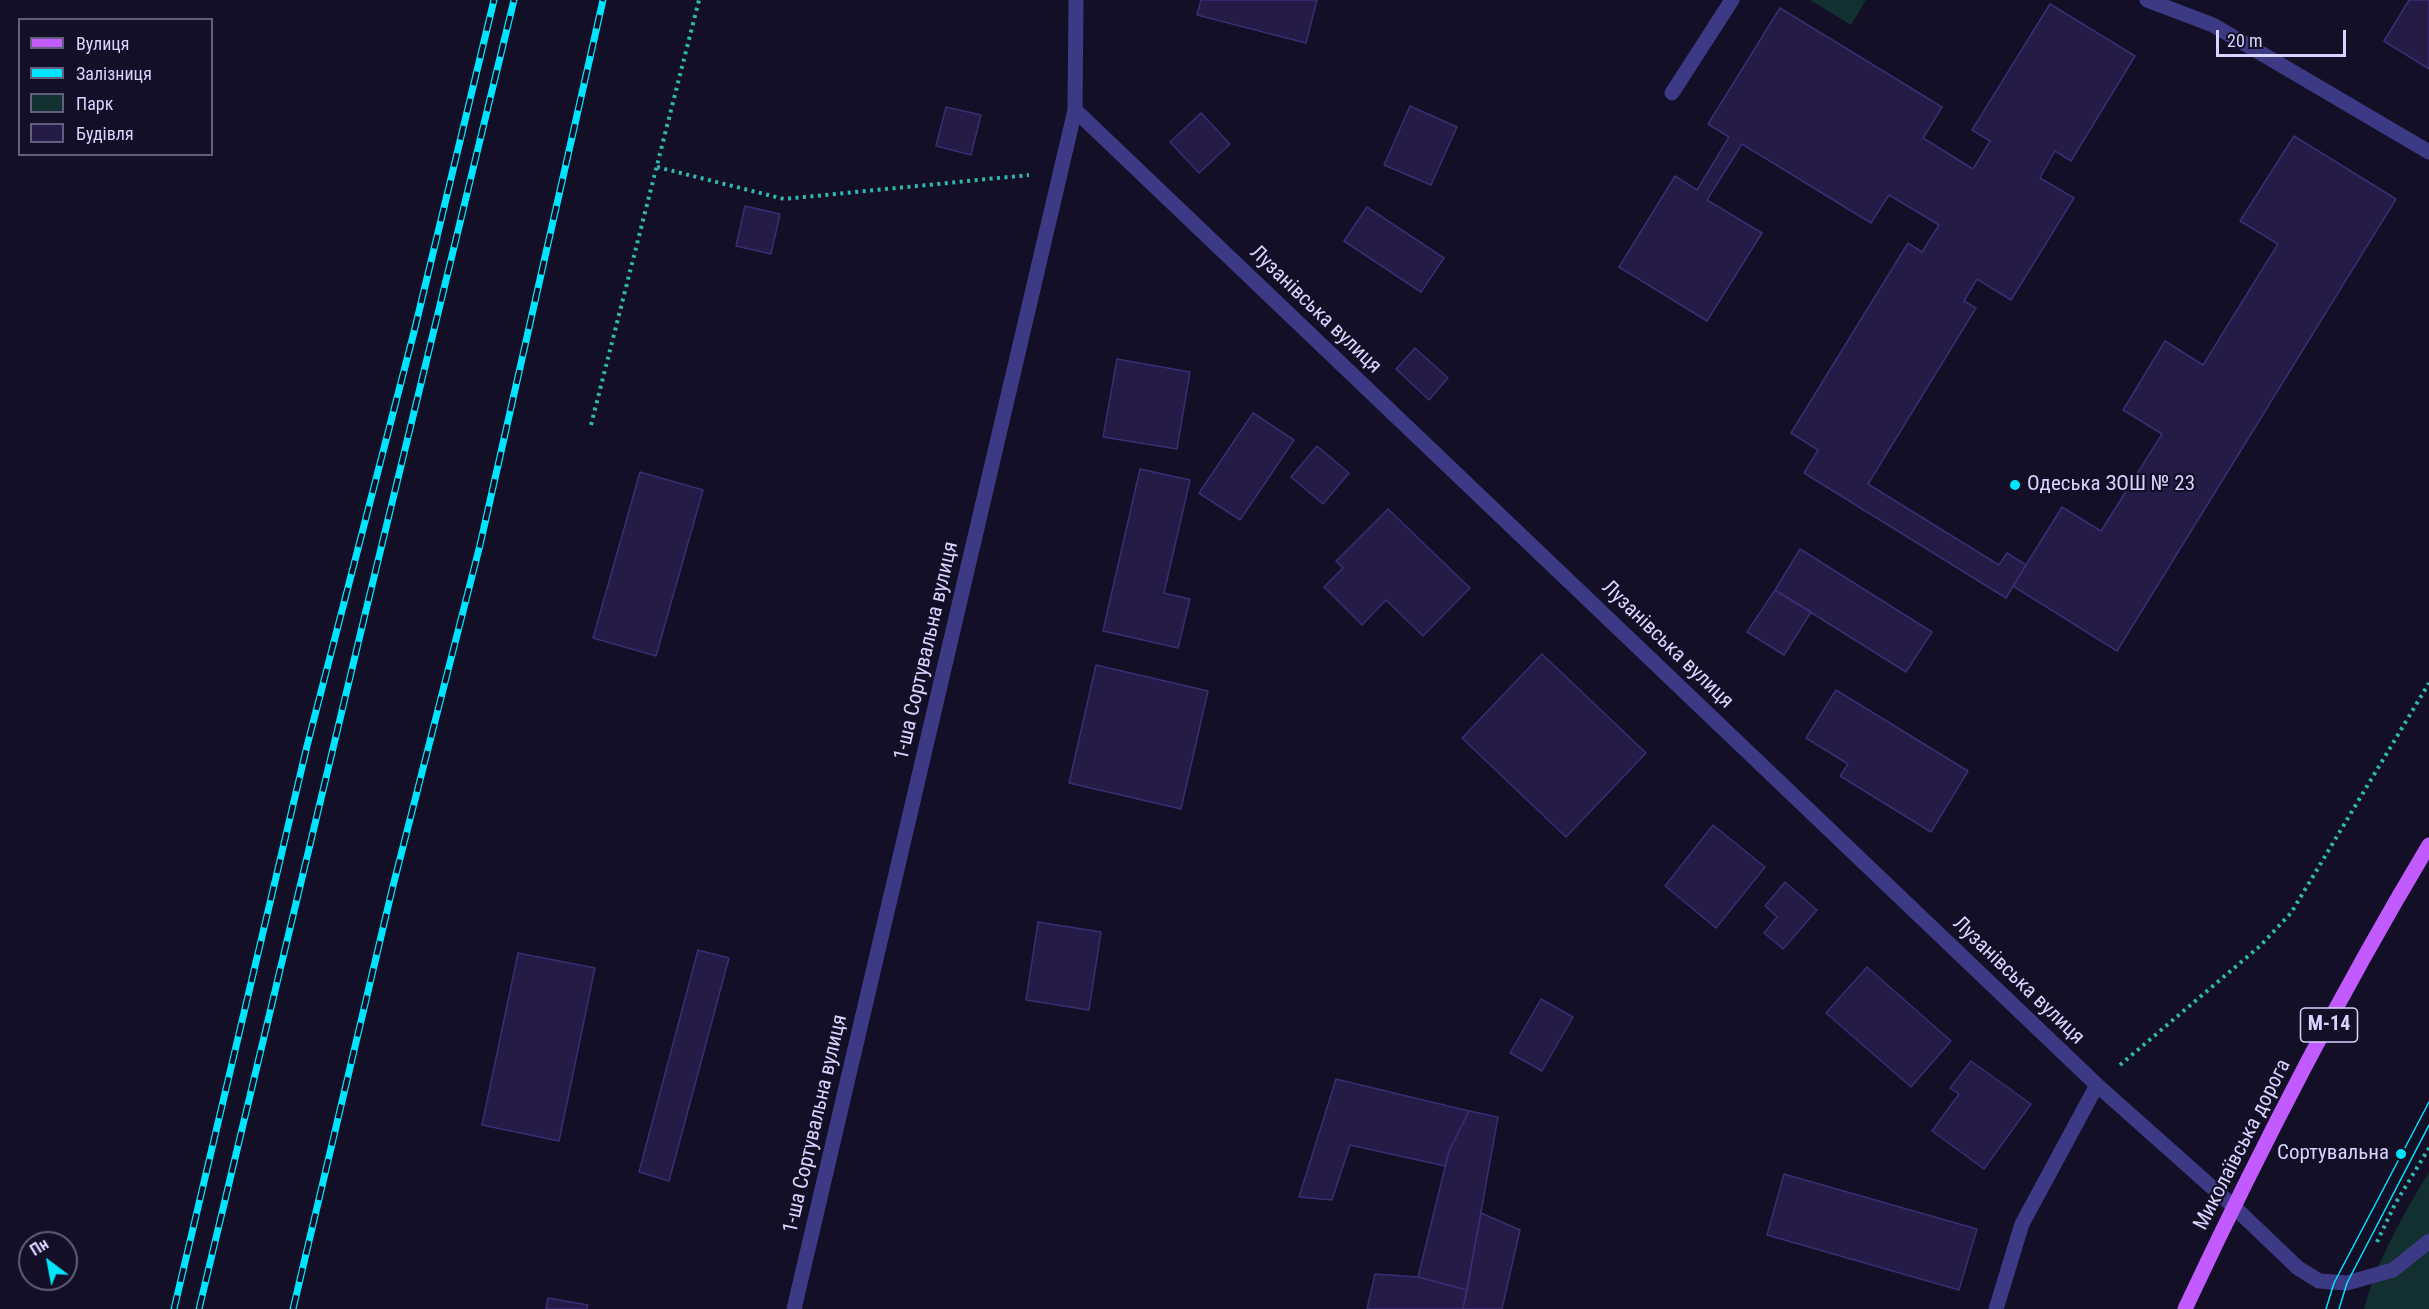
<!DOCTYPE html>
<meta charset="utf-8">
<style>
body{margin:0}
#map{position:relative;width:2429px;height:1309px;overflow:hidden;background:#130f26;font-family:"Roboto Condensed",sans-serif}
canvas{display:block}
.legend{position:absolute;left:18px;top:18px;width:195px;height:138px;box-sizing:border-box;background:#130f26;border:2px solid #625e7d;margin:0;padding:8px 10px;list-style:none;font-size:18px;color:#d9d4ff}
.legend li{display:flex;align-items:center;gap:12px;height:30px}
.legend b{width:30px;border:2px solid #625e7d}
.north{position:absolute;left:18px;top:1231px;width:60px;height:60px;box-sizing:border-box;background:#130f26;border:2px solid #625e7d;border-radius:50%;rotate:328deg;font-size:16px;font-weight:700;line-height:24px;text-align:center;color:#d9d4ff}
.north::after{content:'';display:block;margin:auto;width:21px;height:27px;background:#00e5ff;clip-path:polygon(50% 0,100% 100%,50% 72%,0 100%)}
.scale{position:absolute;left:2216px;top:30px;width:130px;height:27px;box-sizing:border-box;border:3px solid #d9d4ff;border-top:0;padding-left:8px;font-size:18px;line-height:21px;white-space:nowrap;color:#d9d4ff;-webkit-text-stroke:4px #130f26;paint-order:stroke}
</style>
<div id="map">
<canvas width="2429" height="1309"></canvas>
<ul class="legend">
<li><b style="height:8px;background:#c25bff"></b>Вулиця</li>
<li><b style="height:8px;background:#00e5ff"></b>Залізниця</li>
<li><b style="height:16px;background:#12302f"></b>Парк</li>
<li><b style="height:16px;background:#241b47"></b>Будівля</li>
</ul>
<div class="north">Пн</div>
<div class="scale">20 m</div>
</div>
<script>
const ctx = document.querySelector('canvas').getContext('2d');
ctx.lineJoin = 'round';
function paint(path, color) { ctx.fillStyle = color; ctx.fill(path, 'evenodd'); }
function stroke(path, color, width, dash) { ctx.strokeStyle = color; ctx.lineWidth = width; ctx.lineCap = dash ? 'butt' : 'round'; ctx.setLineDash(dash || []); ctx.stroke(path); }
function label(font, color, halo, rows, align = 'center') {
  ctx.font = font + ' "Roboto Condensed",sans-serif'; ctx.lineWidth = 4.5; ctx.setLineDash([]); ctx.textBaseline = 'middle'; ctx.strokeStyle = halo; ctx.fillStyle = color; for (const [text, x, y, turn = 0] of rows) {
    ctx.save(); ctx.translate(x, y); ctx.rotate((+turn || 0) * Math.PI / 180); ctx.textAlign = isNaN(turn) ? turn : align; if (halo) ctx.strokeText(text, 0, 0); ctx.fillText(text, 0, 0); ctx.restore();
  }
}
paint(new Path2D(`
 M1810,0H1866L1851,25Z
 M2429,1172V1309H2364C2377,1260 2403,1215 2429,1172Z`), '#12302f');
const building = new Path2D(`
 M1201,0H1317L1306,43L1197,15Z
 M2409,0H2429V69L2384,41Z
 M2050,4L2135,56L2071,161L2055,151L2040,178L2074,198L2011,300L1977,279L1964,301L1976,308L1868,484L1999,565L2007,553L2026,565L2006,598L1804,473L1818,450L1791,433L1908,243L1922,252L1939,225L1889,195L1871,223L1742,144L1707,200L1762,233L1707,321L1619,267L1675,176L1697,190L1729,137L1708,124L1780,8L1942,107L1923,138L1973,169L1990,141L1972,130Z
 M1410,106L1457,127L1431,185L1384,165Z
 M946,107L981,115L971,155L936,146Z
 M1201,113L1230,144L1199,173L1170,142Z
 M2294,136L2396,199L2117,651L2013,586L2062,507L2101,531L2162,434L2123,410L2165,341L2203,365L2278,244L2240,221Z
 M745,206L780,214L771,254L736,246Z
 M1367,207L1444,258L1421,292L1344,241Z
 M1415,348L1448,378L1429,400L1396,369Z
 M1117,359L1190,372L1177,449L1103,437Z
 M1253,413L1294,440L1240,520L1199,493Z
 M1317,446L1349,473L1323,504L1291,477Z
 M1140,469L1190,480L1164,593L1190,599L1178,648L1103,631Z
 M640,472L703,490L656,656L593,638Z
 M1388,509L1470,588L1423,636L1386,600L1362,625L1324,587L1343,568L1336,561Z
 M1800,549L1932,632L1906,672L1775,590Z
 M1775,590L1811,612L1784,655L1747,632Z
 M1542,654L1646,753L1566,837L1462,738Z
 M1096,665L1208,691L1181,809L1069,783Z
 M1836,690L1968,771L1931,832L1840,776L1848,764L1806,738Z
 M1713,825L1765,867L1716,928L1665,886Z
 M1785,882L1817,910L1783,949L1764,933L1777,917L1765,906Z
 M1038,922L1101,932L1089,1010L1026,1000Z
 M698,950L729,958L669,1181L639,1172Z
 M518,953L595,968L559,1141L482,1125Z
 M1867,967L1951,1041L1911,1087L1826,1013Z
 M1541,999L1573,1017L1542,1071L1510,1053Z
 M1971,1061L2031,1104L1984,1169L1932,1131L1959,1094L1950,1088Z
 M1336,1079L1469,1111L1449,1151L1445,1166L1350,1145L1332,1200L1299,1197Z
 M1469,1111L1498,1117L1467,1290L1418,1277L1449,1151Z
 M1784,1174L1977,1229L1959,1290L1767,1235Z
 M1481,1213L1520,1230L1502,1309H1463Z
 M1375,1274L1418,1277L1467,1290L1463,1309H1367Z
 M548,1298L588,1305L587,1309H546Z`);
paint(building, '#241b47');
stroke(building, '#3b2d73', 1.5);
stroke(new Path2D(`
 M657,167L784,199L1029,175
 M591,425L699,0
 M2120,1065L2260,946L2291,913L2429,683
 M2377,1242L2395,1204L2429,1148`), '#2fb8b0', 4, [3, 4.5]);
stroke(new Path2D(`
 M2147,0L2213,25L2429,152
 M1672,93L1732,0
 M2233,1206L2298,1268L2319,1281L2347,1283L2393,1270L2429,1241
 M1996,1309L2022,1224L2097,1085`), '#3d3a85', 15);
stroke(new Path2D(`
 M1075,110L2097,1085L2233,1206
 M794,1309L1075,110L1076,0`), '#3d3a85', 15);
stroke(new Path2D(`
 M2185,1309C2259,1151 2339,995 2429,845`), '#c25bff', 15);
stroke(new Path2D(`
 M2326,1309L2334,1283L2429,1102
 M2339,1309L2347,1283L2429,1125`), '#00e5ff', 1.5);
const rail = new Path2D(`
 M174,1309L307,746L414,332L494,0
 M199,1309L368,602L514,0
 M293,1309L392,890L480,545L603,0`);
stroke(rail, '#00e5ff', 7);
stroke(rail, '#130f26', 4.5, [14]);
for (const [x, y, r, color] of [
 [2015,485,6,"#00e5ff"],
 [2401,1154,6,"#00e5ff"]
]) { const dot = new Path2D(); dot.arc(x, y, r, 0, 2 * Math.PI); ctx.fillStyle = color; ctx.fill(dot); stroke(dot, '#130f26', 2); }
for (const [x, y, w] of [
 [2329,1025,57]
]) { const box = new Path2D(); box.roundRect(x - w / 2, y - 17, w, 34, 4.5); ctx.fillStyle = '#130f26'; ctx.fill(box); stroke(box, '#d9d4ff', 1.5); }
label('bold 20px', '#d9d4ff', null, [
 ["М-14",2329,1025]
]);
label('21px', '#d9d4ff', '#130f26', [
 ["Лузанівська вулиця",1315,310,44],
 ["Лузанівська вулиця",1667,645,44],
 ["1-ша Сортувальна вулиця",927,651,-77],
 ["Лузанівська вулиця",2018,981,44],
 ["1-ша Сортувальна вулиця",816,1124,-77],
 ["Миколаївська дорога",2243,1145,-63]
]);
label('21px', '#d9d4ff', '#130f26', [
 ["Одеська ЗОШ № 23",2027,485],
 ["Сортувальна",2389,1154,"right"]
], 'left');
</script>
